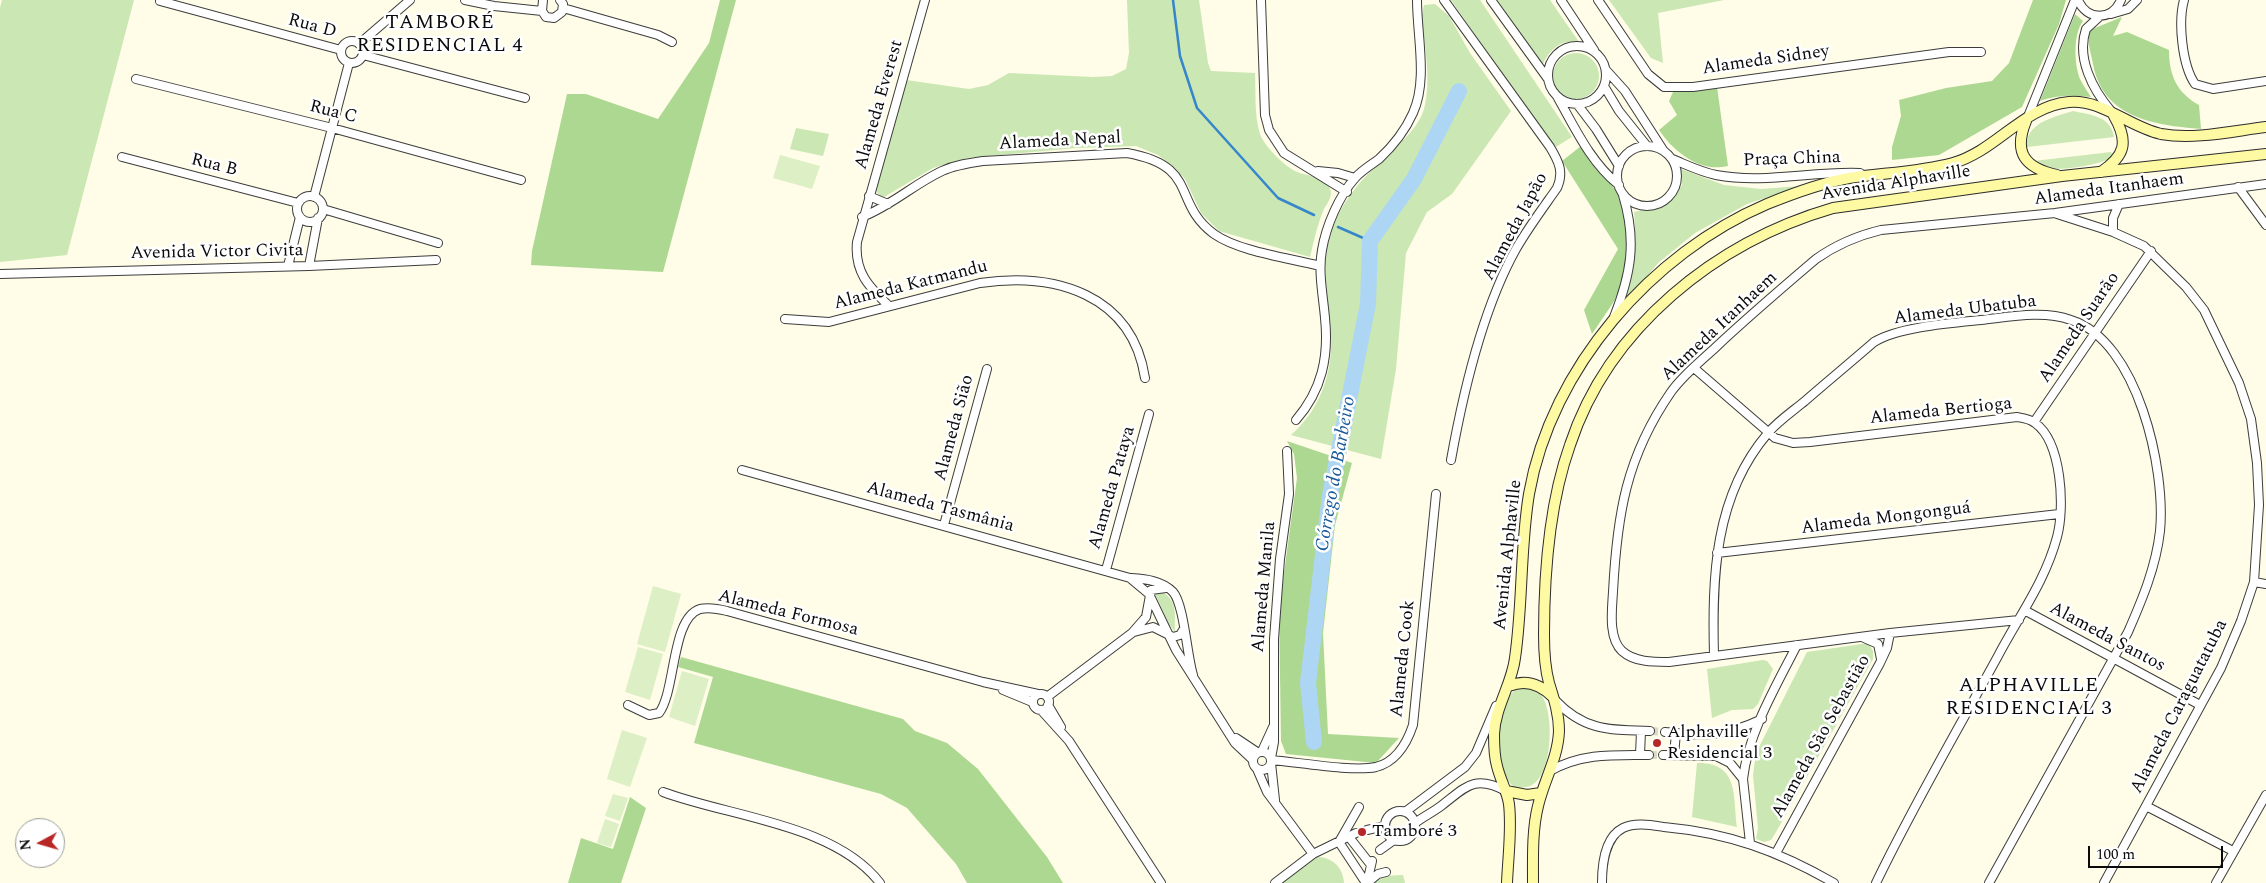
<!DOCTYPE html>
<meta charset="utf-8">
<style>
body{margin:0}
#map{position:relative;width:2266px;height:883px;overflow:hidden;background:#fffce7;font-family:Spectral,serif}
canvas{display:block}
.north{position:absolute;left:15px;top:818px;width:50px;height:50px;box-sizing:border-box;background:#fff;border:1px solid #9d9d9d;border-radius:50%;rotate:264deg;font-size:14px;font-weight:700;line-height:20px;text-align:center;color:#0a0a0a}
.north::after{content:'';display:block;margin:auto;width:18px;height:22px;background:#b72725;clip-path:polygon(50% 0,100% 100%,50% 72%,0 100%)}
.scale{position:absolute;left:2088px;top:846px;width:135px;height:22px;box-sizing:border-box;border:2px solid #0a0a0a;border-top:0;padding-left:6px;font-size:15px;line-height:18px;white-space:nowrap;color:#0a0a0a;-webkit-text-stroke:4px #fff;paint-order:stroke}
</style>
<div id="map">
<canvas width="2266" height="883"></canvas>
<div class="north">N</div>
<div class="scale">100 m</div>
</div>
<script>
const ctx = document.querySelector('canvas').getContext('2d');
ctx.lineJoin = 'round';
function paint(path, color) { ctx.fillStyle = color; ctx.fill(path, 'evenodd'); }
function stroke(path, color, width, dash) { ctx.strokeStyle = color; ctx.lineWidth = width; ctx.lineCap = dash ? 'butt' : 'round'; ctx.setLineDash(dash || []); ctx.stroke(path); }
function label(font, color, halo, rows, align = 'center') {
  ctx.font = font + ' Spectral,serif'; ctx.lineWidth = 5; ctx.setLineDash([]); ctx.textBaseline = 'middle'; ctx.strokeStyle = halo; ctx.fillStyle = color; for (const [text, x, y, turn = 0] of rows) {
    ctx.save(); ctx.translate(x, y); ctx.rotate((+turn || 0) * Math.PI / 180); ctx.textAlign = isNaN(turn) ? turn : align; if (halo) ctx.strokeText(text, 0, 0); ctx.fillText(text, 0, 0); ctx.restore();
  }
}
paint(new Path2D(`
 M2,0H134L67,255L0,262V8Z
 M1127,0H1199L1208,63L1211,71L1255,73C1256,92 1254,115 1260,134C1265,147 1282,163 1293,170C1305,177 1328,175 1331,192C1331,199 1327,204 1324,209C1317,225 1314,241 1310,257L1219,231L1201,213L1185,179L1175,168L1158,155L1136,146L1076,148L967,158L933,168L884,197L880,196L876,191V183L906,80L969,89L988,85L1009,73L1093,77L1112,76L1126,69L1129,53Z
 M1451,0H1480L1572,137L1554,148Z
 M1497,0H1550L1579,42C1560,39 1549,50 1542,66Z
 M1609,0H1724L1658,13L1663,63L1651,58Z
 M1435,4L1449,16L1470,53L1511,111L1452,194L1427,212L1406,253L1396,369L1381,459L1291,435C1324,406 1335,365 1330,322C1327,294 1322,263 1330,235C1337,211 1355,186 1373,169C1389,153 1418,131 1424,109C1432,79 1424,45 1422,15L1424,5Z
 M1553 76a23 23 0 1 1 46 0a23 23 0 1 1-46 0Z
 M2073,111C2091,115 2111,116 2114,137L2027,147C2025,123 2054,117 2073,111Z
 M796,128L829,134L823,156L790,149Z
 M2111,152L2113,157C2100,165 2063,171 2048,168C2044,168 2038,163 2034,161Z
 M1681,169L1724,185L1761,189L1801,186L1747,204L1695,233L1658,263L1622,307C1632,272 1637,248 1634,212L1666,205L1682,185Z
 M1158,590C1179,599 1174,613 1175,632L1169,624L1155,594Z
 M1862,644H1869L1873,651V659L1776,832L1771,840L1764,842L1756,839L1758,828L1753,775L1756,753L1807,652Z
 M1763,660L1767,661L1773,669L1758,704L1753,709L1732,710L1712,718L1707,669Z
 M1526,687C1531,689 1537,690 1540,693C1555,710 1553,774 1532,785C1527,788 1521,787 1516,788C1492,774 1495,713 1512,693C1516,689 1521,688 1526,687Z
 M1697,763C1739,762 1733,796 1737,827L1692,817Z
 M1320,857C1335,859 1343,869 1344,883H1279L1312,858Z
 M1403,875L1405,883H1373L1384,876Z`), '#cbe7b3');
paint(new Path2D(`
 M720,0H736L663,272L531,265L532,251L567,94H586L658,119L709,43Z
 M2033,0H2066L2059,24L2022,107L1939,155L1892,160V147L1901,116L1899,100L1946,88L1992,81L2009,63Z
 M2075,14L2083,21C2073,34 2074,64 2080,79C2083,85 2087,91 2091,97C2073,95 2056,95 2040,101Z
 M2122,17L2113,36L2127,32L2169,50C2169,75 2177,93 2199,105L2201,129C2154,125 2103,118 2093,64C2091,52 2086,41 2090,30Z
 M1717,87L1728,166C1700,173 1674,152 1659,130L1677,115L1669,101L1673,92Z
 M1581,146L1617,192L1624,215L1628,237L1623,281L1615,300L1592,334L1584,310L1618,249L1562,161Z
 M1287,441L1352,463L1335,525L1323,633L1328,734L1399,738L1376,763L1286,754L1281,741L1279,609L1297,478L1294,454Z
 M681,657L903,719L915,731L947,743L978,769L1047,857L1063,883H967L956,864L907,808L881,794L694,743L713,677L678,667Z
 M630,797L646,808L621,883H568L581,838L613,849Z`), '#add892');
paint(new Path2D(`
 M780,155L820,166L812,189L773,178Z
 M653,586L681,594L665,652L637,644Z
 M638,647L663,654L650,700L625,692Z
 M682,671L709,679L695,726L669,717Z
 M622,730L647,738L630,787L607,779Z
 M613,794L628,798L620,821L605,816Z
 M605,819L619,824L611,847L597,843Z`), '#ddefc4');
stroke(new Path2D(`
 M1173,0L1180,56L1197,108L1278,198L1314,215
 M1338,227L1370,241`), '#3586cb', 2.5);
stroke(new Path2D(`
 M1314,742L1308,683L1330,495L1368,304L1370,241L1414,179L1459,91`), '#add6f5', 16);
stroke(new Path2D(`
 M1650,731L1665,732
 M1649,755H1663`), '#dad8c6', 8, [8, 4]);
const street = new Path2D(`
 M465,0L494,6L542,11
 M543,0L542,11L546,17L554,18L562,12L563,4L560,0
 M1261,0L1265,115L1269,130L1284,153L1347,192
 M1444,0L1550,147C1559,162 1564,172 1557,188C1543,208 1528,228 1516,249C1483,308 1463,393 1451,460
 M1491,0L1548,79
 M1561,0L1594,50
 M1598,0L1648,74L1664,87H1693L1949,52H1981
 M2078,0C2087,21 2112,21 2121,0
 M2184,0C2178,22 2182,65 2195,84L2213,89L2266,81
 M160,1L341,50
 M563,8L658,35L672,42
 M2111,14L2128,9L2137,0
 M2100,16L2086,29C2076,58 2093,90 2111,111
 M341 52a11 11 0 1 1 22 0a11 11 0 1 1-22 0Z
 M359,44L410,0
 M1548 75a29 29 0 1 1 58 0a29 29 0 1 1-58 0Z
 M363,55L525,98
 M1606,70L1625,91L1663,150
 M136,79L332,128L521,180
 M1604,86L1619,111L1647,146
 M1558,98C1575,128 1591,163 1619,185
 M1577,104L1596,129L1619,166
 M2027,119L2075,0
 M1617 176a30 30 0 1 1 60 0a30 30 0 1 1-60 0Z
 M122,157L298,203
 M1672,159C1687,165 1701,172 1716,175C1764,184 1812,171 1860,173
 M1318,171L1338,173L1355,178
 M2238,187L2266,225
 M869,196L888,204
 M297 209a13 13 0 1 1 26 0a13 13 0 1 1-26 0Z
 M314,197L349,63
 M323,209L438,243
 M2057,214L2113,232L2144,246L2186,287L2204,310L2239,383L2251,419L2257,463L2259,505L2254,582L2241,621L2221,668L2104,883
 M862,217C891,206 914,184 942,171C955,165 969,163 983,161L1127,153C1200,166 1171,202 1214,234C1240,252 1290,258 1320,266
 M2113,232V218L2119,204
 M288,266L300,217
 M309,266L318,218
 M0,274L309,266L436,260
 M889,306C869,287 854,272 857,242L925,0
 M1614,317C1631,274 1637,241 1623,195
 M785,319L829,322L980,283C1055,272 1132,294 1145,378
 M1694,368L1775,438L1793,443L1810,442L2017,417C2023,418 2030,419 2035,423C2062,442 2065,508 2057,537C2045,582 2019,616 1998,656C1957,731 1913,806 1876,883
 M1296,420C1322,390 1329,357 1325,318C1323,295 1318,272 1322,250C1326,226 1339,196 1355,178C1362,170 1371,165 1379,159C1393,146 1405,131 1413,113C1428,80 1417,36 1417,0
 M2034,422L2151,251
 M742,470L1130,578C1144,579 1162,580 1173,592C1184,604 1187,656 1193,675
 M944,525L987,369
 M1717,553L2059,514
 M1106,570L1149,414
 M1131,579L1149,594L1176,650L1235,743L1252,759
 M2254,582L2266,584
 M2026,611L2200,705
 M2019,620L1890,633L1669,662C1653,662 1634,662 1622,651C1608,638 1612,609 1613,592C1617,515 1626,457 1671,392C1683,375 1701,361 1716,347C1749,316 1782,288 1816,259C1837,244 1856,236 1881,230L2055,213L2266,184
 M1134,632L1153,627L1173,637L1180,635L1183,630
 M1864,638L1878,644L1881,659
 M1714,656C1712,577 1714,496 1768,433C1778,421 1793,411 1805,401C1828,381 1851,362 1874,342C1898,327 1951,323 1981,320C2009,317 2043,310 2071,320C2138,341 2166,470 2160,531C2156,567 2142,600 2128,632L1989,883
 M1003,690L1032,702
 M1033 702a8 8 0 1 1 16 0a8 8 0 1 1-16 0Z
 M1047,697L1132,633L1146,617L1151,590L1166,588
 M1555,700C1584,731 1610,730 1650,731
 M628,705L649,715L659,713C676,691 671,618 700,609C709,607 719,609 727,611L983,682L1038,694
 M1048,705L1061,727
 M1041,710L1069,741L1161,883
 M1665,732C1705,736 1724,737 1762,719
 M1236,738L1257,752
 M1262,751L1273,727
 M1253 761a9 9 0 1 1 18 0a9 9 0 1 1-18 0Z
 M1640,755L1641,731
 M1663,755L1716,756L1730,763L1743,779
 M1674,755L1676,733
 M1271,758L1274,742V639L1280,559L1289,494L1287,451
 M1271,760C1297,762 1353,772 1376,767C1396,762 1407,743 1413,725L1436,494
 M1271,763L1275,800
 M1257,769L1267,792L1313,854
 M1550,771C1582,753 1613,755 1649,755
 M663,792C730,817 835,824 880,883
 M2146,806L2233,851
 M1359,807L1339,842L1366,883
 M1385 826a15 15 0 1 1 30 0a15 15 0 1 1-30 0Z
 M1405,812L1465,767L1476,753L1496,706
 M1415,823C1423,817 1433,812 1441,806C1466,787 1474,774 1506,791
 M1367,830L1385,826
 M1349,837L1371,865
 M1750,843L1743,779C1748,733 1776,686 1797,645
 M1380,850L1394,840
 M1776,853L1880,663L1887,648L1890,633
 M1275,883L1313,854L1356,833
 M1367,883L1372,861
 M1367,883L1378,874L1386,872
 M1602,883C1602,865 1605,837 1623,828C1635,822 1651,825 1664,827C1729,833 1778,851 1834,883
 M2216,883L2266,795`);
const secondary = new Path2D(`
 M2026,121C2013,153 2025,168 2057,175
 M2101,172C2125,156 2129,142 2114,116
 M1509,686C1526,679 1541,685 1553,697
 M1506,791L1527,795L1541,793
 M1507,883C1508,857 1512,830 1509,804C1507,791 1500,779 1497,766C1494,756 1494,744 1494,734C1495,707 1512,684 1515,658C1523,603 1520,548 1529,494C1551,368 1652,253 1767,204C1794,193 1821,183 1849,178C1883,173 1920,172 1953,163C1996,151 2024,106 2069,102C2102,99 2129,127 2161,134C2194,140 2233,131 2266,127
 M1533,883C1533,858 1532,830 1538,806C1544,780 1558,758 1559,731C1559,714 1554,699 1549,683C1545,668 1544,651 1544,635C1544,572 1549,504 1570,445C1609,327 1716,242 1833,208L2062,176L2266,154`);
stroke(street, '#3d3d3d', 10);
stroke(secondary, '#2c2c2c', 12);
stroke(street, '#fff', 8);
stroke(secondary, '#fefaa3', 10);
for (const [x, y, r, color] of [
 [1657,743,5,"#b72725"],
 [1362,832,5,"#b72725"]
]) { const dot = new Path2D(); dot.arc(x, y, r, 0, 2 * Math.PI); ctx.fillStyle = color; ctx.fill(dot); stroke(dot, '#fff', 2); }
label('18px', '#0a0a0a', '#fff', [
 ["Rua D",312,27,15],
 ["Alameda Sidney",1766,61,-8],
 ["Alameda Everest",880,105,-74],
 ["Rua C",333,113,14],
 ["Alameda Nepal",1060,142,-3],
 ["Praça China",1792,160,-2],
 ["Rua B",214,166,14],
 ["Avenida Alphaville",1896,184,-9],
 ["Alameda Itanhaem",2109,190,-8],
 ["Alameda Japão",1516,227,-62],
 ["Avenida Victor Civita",217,253,-1],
 ["Alameda Katmandu",911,286,-14],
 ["Alameda Ubatuba",1965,311,-7],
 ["Alameda Itanhaem",1720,327,-43],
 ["Alameda Suarão",2080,328,-56],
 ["Alameda Bertioga",1941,412,-6],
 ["Alameda Sião",955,428,-75],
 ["Alameda Pataya",1113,488,-74],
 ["Alameda Tasmânia",940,508,15],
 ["Alameda Mongonguá",1886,519,-7],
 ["Avenida Alphaville",1509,555,-84],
 ["Alameda Manila",1265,587,-85],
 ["Alameda Formosa",788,614,14],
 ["Alameda Santos",2107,638,28],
 ["Alameda Cook",1404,659,-84],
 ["Alameda Caraguatatuba",2180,707,-63],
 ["Alameda São Sebastião",1822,737,-61]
]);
label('18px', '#0a0a0a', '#fff', [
 ["Alphaville",1667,733],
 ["Residencial 3",1667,754],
 ["Tamboré 3",1372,832]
], 'left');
label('italic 19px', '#165899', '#fff', [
 ["Córrego do Barbeiro",1337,474,-80]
]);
ctx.letterSpacing = '1px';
label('20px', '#0a0a0a', '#fff', [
 ["TAMBORÉ",440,24],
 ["RESIDENCIAL 4",440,47],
 ["ALPHAVILLE",2029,687],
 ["RESIDENCIAL 3",2029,710]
]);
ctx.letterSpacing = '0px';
</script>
